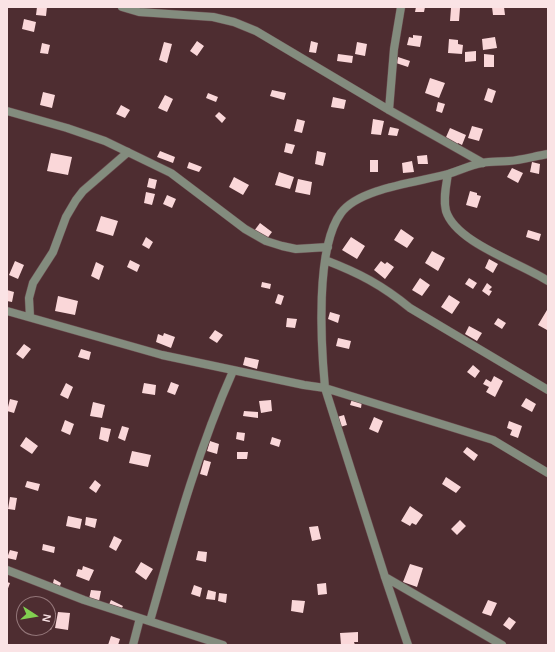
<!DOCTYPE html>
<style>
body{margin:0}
#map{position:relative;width:555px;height:652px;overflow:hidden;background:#4e2d31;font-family:Arial,sans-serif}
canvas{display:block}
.frame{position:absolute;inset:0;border:8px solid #fae3e5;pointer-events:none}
.north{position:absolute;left:16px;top:596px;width:40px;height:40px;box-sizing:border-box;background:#4e2d31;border:1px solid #937679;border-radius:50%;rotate:102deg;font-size:11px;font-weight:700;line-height:16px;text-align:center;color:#fae3e5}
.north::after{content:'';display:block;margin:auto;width:14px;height:18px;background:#81d050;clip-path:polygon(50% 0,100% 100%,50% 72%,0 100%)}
</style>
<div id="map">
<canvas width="555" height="652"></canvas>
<div class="frame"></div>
<div class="north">N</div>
</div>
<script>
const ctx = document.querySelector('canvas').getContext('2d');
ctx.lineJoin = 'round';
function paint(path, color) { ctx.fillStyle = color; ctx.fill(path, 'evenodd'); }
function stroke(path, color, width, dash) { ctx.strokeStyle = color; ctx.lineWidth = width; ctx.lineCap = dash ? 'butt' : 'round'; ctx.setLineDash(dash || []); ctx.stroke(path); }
paint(new Path2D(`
 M37,7H47L46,16L36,15Z
 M416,7H425L424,12H415Z
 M492,7H504L505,15H493Z
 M451,8H460L459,21H450Z
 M24,19L36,22L34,32L22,29Z
 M413,35L422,36L420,47L407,45L409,37L413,38Z
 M495,37L497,48L483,50L482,39Z
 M449,39L458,40V44L463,45L462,54L448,53Z
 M197,41L204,46L197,56L190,51Z
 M311,41L318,43L316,53L309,52Z
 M164,42L172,44L167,63L159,60Z
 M357,42L367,44L365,56L355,54Z
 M42,43L50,45L48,54L40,53Z
 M476,51V61L465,62V52Z
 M338,54L353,56L352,63L337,61Z
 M484,54L494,55V67H484Z
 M398,57L410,61L408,67L396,63Z
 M430,78L445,83L439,98L425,93Z
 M488,88L496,91L492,103L484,100Z
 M272,90L286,93L284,100L270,96Z
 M43,92L55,95L52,108L40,105Z
 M208,93L218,97L216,102L206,98Z
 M165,95L173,99L167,112L158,108Z
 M333,97L346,100L344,109L331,107Z
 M438,102L445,104L442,113L436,111Z
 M121,105L130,110L125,118L116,114Z
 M219,112L226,118L222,123L215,116Z
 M297,119L305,121L302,133L294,131Z
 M373,119L384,121L381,135L371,134Z
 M472,126L483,129L479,141L468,138Z
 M390,127L399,129L397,136L388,135Z
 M450,128L466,135L462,145L458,143L455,150L443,144Z
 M286,143L295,145L292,154L284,152Z
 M160,151L175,157L173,163L157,157Z
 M317,151L326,153L323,166L315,164Z
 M51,153L72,157L68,175L47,171Z
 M427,155L428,164H418L417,156Z
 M370,160H378V172H370Z
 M412,161L414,172L403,173L402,163Z
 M189,162L202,167L199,172L187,168Z
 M532,162L540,164L539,174L530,172Z
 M512,168L523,173L518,183L507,177Z
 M279,172L294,177L290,189L275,185Z
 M234,177L249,185L243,195L229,187Z
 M149,178L157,180L155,189L147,187Z
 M298,179L312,182L310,195L295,192Z
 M470,191L477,193V195L481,196L477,208L466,205Z
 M146,192L155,194L152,205L144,203Z
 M167,195L176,199L172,208L163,204Z
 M101,216L118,221L113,236L96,231Z
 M260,223L272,232L266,240L254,231Z
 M401,229L414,238L407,248L394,240Z
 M528,230L541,234L539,241L526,237Z
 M146,237L153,242L149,249L142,245Z
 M351,237L365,246L357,259L342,250Z
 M432,251L445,258L438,271L425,263Z
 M489,259L498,264L493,273L485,268Z
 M130,260L140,265L137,272L127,267Z
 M15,261L24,265L18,279L9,275Z
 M381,261L385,264L387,262L394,267L385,279L374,270Z
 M96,262L104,266L99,280L91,276Z
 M420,278L430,285L422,296L412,290Z
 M469,278L477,283L473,289L465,284Z
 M262,282L271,284L270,289L261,287Z
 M487,283L492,287L489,290L492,291L489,296L482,291Z
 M7,290L14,292L12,302L7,301Z
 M278,294L284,296L281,305L275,303Z
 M449,295L460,302L452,314L441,307Z
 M58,296L78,301L75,315L55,311Z
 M547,310L548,311L547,330L538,325Z
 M330,312L340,315L338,323L328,319Z
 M287,318L297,319L295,328L286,327Z
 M498,318L506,323L502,329L494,324Z
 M469,326L482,333L477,341L465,334Z
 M215,330L223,335L217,343L209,338Z
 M164,333L175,337L171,348L156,342L158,334L163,336Z
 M338,338L351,341L349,349L336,346Z
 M24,344L31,349L23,359L16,354Z
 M81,349L91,352L89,360L78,357Z
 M245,357L259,360L257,369L243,365Z
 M473,365L480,371L475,378L467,372Z
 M494,376L503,381L495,397L486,392L489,387L483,384L486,379L491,382Z
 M171,382L179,385L175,395L167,392Z
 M66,383L73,387L68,399L60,395Z
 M144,383L156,385L155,395L142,393Z
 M526,398L536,404L532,412L521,406Z
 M10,399L18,401L14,413L7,411Z
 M352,399L362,401L361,408L350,405Z
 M271,400L272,411L261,413L259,401Z
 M93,402L105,405L102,418L90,416Z
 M244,411L258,412V418L243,416Z
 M344,415L347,425L340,427L337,417Z
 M374,417L383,421L378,433L369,429Z
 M65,420L74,424L70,435L61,431Z
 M509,421L522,426L518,438L510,435L512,430L507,428Z
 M122,426L129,428L125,441L118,438Z
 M101,427L111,429L108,442L99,439Z
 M237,432L245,433L244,441L236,439Z
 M26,437L38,446L32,454L20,446Z
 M272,437L281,440L279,447L270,444Z
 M210,441L219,444L217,454L207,451Z
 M467,447L478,455L474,461L463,452Z
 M132,451L151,455L148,467L129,463Z
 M237,452H248L247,459H237Z
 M204,460L211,462L207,476L200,474Z
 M446,477L461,487L456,493L442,484Z
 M95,480L101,485L96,493L89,488Z
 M27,481L40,484L38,491L25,487Z
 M10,497L17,498L15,510L8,509Z
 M410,506L423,515L416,525L412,523L410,526L401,521Z
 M68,516L82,519L80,529L66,526Z
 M86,517L97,519L95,528L85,525Z
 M460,520L466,526L457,535L451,529Z
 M318,526L321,539L312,541L309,527Z
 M114,536L122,540L116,551L109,547Z
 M43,544L55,547L54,553L42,550Z
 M10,550L18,552L16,560L7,558Z
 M198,551L207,552L206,562L196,560Z
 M141,562L153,569L146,580L135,572Z
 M410,564L423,568L417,587L403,582Z
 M83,566L94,570L89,581L76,576L78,569L82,570Z
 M54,579L61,583L59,589L52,587Z
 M7,582L10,583L7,591Z
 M326,583L327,594L318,595L317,584Z
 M194,585L202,588L200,597L191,594Z
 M91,590L101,591L99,601L89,599Z
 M208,590L216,592L215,600L206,599Z
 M219,593L227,594L226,603L218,601Z
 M111,600L123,606L118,615L107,609Z
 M292,600L305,601L303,613L291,611Z
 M488,600L497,603L491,616L482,613Z
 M51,612L56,613L51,630L48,629V615H50Z
 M58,612L70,613L68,630L55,628Z
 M509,617L516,622L510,630L503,625Z
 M358,632V642H354L355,645H341L340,633Z
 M111,636L120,639L118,645H108Z`), '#fad7d9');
const minor = new Path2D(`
 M122,7L139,12L213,17L234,22L256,31L389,110L483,163
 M389,110L394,49L401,7
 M7,111L67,128L105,141L171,173L245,229L266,241L282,246L296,249L328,247
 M448,174C446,186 443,199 446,211C456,243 521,263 548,281
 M325,260C359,273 382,285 410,308L548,390
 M7,311L162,355L304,385L325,388L493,440L548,473
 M30,317L29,298L33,283L53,252L66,217L76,200L83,191L128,152
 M7,570L84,600L223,645
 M385,577L502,645
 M150,621C174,537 197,452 233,371
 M133,645L140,618
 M408,645L385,577L325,388C321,345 315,248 341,213C359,188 419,182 448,174C459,171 470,165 482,163C491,161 500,162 509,161C522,160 535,156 548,154`);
stroke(minor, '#6a4a4e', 9);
stroke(minor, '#838c7e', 8);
</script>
